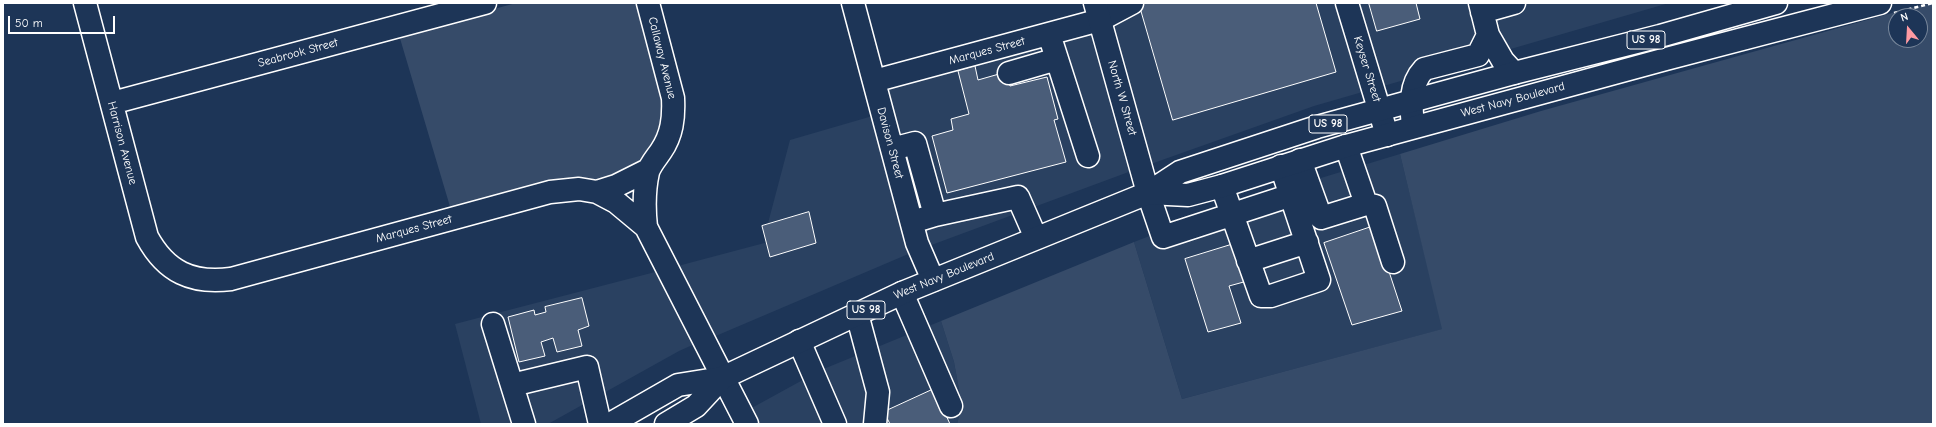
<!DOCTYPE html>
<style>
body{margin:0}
#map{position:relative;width:1936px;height:427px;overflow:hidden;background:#1d3557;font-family:"Comic Neue",sans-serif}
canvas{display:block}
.frame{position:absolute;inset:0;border:4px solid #fff;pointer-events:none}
.north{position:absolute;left:1888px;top:8px;width:40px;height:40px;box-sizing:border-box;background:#1d3557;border:1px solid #77869a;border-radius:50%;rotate:342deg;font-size:11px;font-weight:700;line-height:16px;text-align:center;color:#fff}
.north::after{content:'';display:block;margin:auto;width:14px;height:18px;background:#ff9aa2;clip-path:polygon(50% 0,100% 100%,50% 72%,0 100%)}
.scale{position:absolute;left:8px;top:16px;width:107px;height:18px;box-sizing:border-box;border:2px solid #fff;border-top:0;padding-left:5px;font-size:12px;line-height:14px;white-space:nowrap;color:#fff;-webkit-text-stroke:3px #1d3557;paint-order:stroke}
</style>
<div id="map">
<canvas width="1936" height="427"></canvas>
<div class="frame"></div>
<div class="north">N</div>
<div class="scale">50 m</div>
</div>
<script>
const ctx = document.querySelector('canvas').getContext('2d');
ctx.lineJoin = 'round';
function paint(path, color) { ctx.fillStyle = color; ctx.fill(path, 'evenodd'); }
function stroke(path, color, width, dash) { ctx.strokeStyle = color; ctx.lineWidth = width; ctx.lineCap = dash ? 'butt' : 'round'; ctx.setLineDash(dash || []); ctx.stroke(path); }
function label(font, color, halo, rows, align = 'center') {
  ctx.font = font + ' "Comic Neue",sans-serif'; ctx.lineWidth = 3; ctx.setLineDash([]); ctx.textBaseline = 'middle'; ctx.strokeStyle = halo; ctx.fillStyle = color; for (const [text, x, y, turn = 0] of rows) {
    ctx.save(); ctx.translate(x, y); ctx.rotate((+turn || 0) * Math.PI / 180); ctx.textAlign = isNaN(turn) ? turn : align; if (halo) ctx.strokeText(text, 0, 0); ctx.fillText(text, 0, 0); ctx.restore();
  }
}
paint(new Path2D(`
 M1102,3H1340L1366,91L1314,106L1148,165Z
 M1355,3H1669L1380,87Z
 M1095,30L1134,170L926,247L883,87Z
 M876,115L913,252L711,338L674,267L772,241L767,227L790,140Z
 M1400,154L1443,329L1182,399L1134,242L1222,208Z
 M659,271L697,343L679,351L548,424H481L455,324Z
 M941,321L954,362L962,406L957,424H755L748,410L821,370Z`), '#2a4161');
paint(new Path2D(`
 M516,3H640L666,99L664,125L643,164L613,178L451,210L399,35Z
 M1928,3H1933V424H957L962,406L954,362L941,321L1134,242L1182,399L1442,329L1400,154L1541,111ZM1896,16H1920V40H1896Z`), '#364b69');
const building = new Path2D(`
 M1139,3H1316L1336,72L1173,120Z
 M1369,3H1416L1420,19L1377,31Z
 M975,66L978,80L1006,72L1010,86L1047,77L1058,119L1054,120L1066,162L947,193L932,136L953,130L951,119L969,114L958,71Z
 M809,212L816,243L770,257L762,226Z
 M1374,226L1402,311L1352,325L1324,243Z
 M1237,243L1251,280L1229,286L1241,323L1208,332L1185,259Z
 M582,298L589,326L578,330L582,346L557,352L553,338L541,342L545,356L519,362L508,317L534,310L535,315L546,312L545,307Z
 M934,389L950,424H890L884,412Z`);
paint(building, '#4a5d79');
stroke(building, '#fff', 1);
const minor = new Path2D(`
 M85,3L147,237C166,272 192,284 231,279L550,192L579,189L597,192L616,186L648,170
 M648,3L673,98C674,118 672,135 661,151C657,157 650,165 648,172C644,190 644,209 646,227L747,424
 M853,3L917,243L933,280
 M1347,3L1387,135
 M1482,12L1514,3
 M1049,34L1088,156
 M1488,35L1503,61L1514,73
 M1009,73L1057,59
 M874,81L1100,20L1132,3
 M112,103L485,3
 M1413,127C1411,107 1409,85 1424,69L1478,55L1488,35L1480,3
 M892,149L915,143L935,215
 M1300,160L1321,218L1366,204L1346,146
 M1222,186L1261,296H1271L1319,280L1281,166
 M597,192L616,202L646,227
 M1148,193L1163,237L1310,189
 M1366,204L1375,206L1393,262
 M912,222L935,215L1018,197L1036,238
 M1248,261L1307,242
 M902,293L951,406
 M857,314L878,392L875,424
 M493,324L524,424
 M799,341L835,424
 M512,385L587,367L600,424`);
const major = new Path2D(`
 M1095,3L1148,193
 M1148,193L1188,195L1222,186L1346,146L1666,59L1880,3
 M610,424L678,385L722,378L902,293L1148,193L1180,172L1317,127L1514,73L1660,36L1776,3
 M666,424L696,406L722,378`);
stroke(minor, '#fff', 25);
stroke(major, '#fff', 25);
stroke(new Path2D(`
 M1894,13L1933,3`), '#fff', 2.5, [4, 3]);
stroke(minor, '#1d3557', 22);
stroke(major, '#1d3557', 22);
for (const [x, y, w] of [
 [1646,40,38],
 [1328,124,38],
 [866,310,38]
]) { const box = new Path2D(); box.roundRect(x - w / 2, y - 9, w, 18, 3); ctx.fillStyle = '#1d3557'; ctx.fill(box); stroke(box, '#fff', 1); }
label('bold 11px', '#fff', null, [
 ["US 98",1646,40],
 ["US 98",1328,124],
 ["US 98",866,310]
]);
label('12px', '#fff', '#1d3557', [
 ["Marques Street",987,51,-15],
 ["Seabrook Street",298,53,-15],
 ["Callaway Avenue",662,58,76],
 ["Keyser Street",1367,69,73],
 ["North W Street",1122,98,74],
 ["West Navy Boulevard",1513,100,-15],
 ["Harrison Avenue",122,143,75],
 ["Davison Street",890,143,75],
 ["Marques Street",414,229,-15],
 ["West Navy Boulevard",944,276,-22]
]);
</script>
